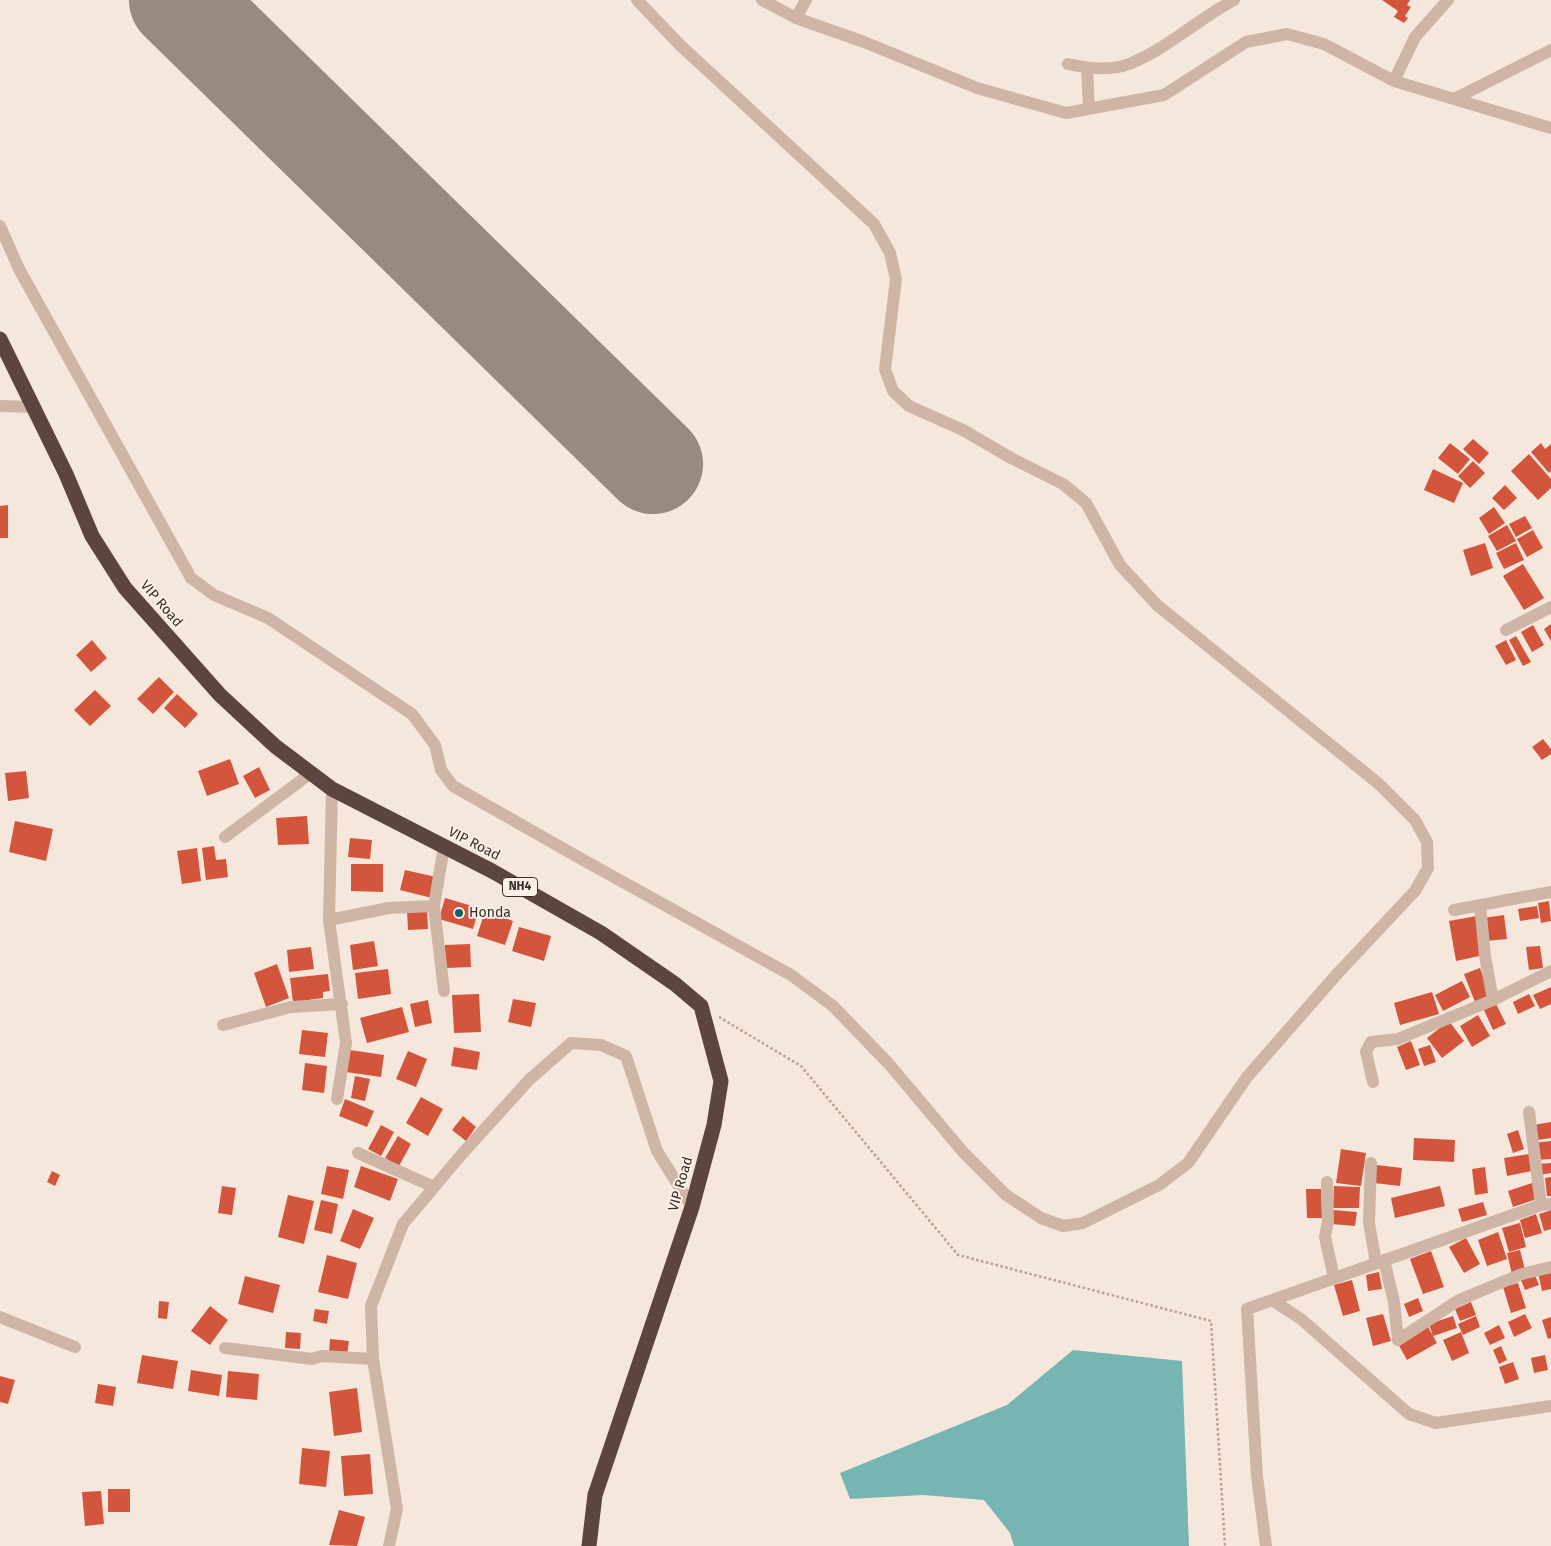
<!DOCTYPE html>
<style>
body{margin:0}
canvas{display:block;background:#f5e7db}
</style>
<canvas width="1551" height="1546"></canvas>
<script>
const ctx = document.querySelector('canvas').getContext('2d');
ctx.lineJoin = 'round';
function paint(path, color) { ctx.fillStyle = color; ctx.fill(path, 'evenodd'); }
function stroke(path, color, width, dash) { ctx.strokeStyle = color; ctx.lineWidth = width; ctx.lineCap = dash ? 'butt' : 'round'; ctx.setLineDash(dash || []); ctx.stroke(path); }
function label(font, color, halo, rows, align = 'center') {
  ctx.font = font + ' "Fira Sans",sans-serif'; ctx.lineWidth = 4; ctx.setLineDash([]); ctx.textBaseline = 'middle'; ctx.strokeStyle = halo; ctx.fillStyle = color; for (const [text, x, y, turn = 0] of rows) {
    ctx.save(); ctx.translate(x, y); ctx.rotate((+turn || 0) * Math.PI / 180); ctx.textAlign = isNaN(turn) ? turn : align; if (halo) ctx.strokeText(text, 0, 0); ctx.fillText(text, 0, 0); ctx.restore();
  }
}
paint(new Path2D(`
 M1073,1350L1182,1361L1189,1546H1014L1010,1533L984,1500L923,1495L850,1499L840,1473L1007,1405Z`), '#77b5b3');
stroke(new Path2D(`
 M179,0L653,464`), '#988a81', 100);
paint(new Path2D(`
 M1382,0H1410L1407,5L1411,7L1405,16L1408,18L1404,23L1394,17L1398,11Z
 M1473,439L1489,453L1479,464L1463,449Z
 M1450,443L1470,459L1458,474L1438,458Z
 M1541,443L1545,449L1551,444V471L1549,473L1531,452Z
 M1529,454L1551,479V488L1538,500L1511,471Z
 M1473,461L1485,473L1470,488L1458,476Z
 M1433,469L1463,483L1454,503L1424,490Z
 M1505,485L1517,498L1504,510L1492,498Z
 M8,505V538H0V506Z
 M1494,507L1505,523L1489,534L1479,518Z
 M1525,516L1532,528L1516,537L1509,524Z
 M1507,525L1516,541L1497,551L1488,536Z
 M1533,530L1543,548L1527,557L1517,539Z
 M1485,543L1493,568L1471,576L1463,550Z
 M1516,543L1524,560L1504,569L1496,553Z
 M1523,564L1544,598L1524,610L1503,576Z
 M1551,624V641L1544,629Z
 M1533,625L1544,645L1532,652L1521,632Z
 M1516,636L1531,662L1523,666L1509,640Z
 M92,640L107,658L91,672L76,655Z
 M1506,640L1516,660L1506,665L1495,646Z
 M159,677L174,692L153,714L137,699Z
 M95,690L111,706L90,726L74,710Z
 M177,694L198,714L185,728L164,708Z
 M1543,739L1551,749V754L1542,760L1532,747Z
 M230,759L239,784L207,796L198,771Z
 M259,767L270,790L255,798L243,776Z
 M26,771L29,798L8,801L5,773Z
 M307,816L309,844L278,845L276,818Z
 M15,821L53,829L46,861L9,852Z
 M350,838L372,840L370,859L348,857Z
 M214,846L216,860L226,859L228,877L206,880L202,848Z
 M197,848L201,881L182,884L177,851Z
 M351,864H383V892L351,891Z
 M405,870L436,877L432,898L400,890Z
 M445,898L479,908L473,929L439,919Z
 M1549,901L1551,921L1541,923L1538,903Z
 M1537,906L1539,918L1520,921L1518,909Z
 M427,909L428,929L408,930L407,911Z
 M485,911L513,921L505,945L477,936Z
 M1504,915L1507,939L1486,941L1483,918Z
 M1477,916L1484,955L1456,961L1449,921Z
 M519,927L551,936L544,961L512,951Z
 M374,941L378,966L353,970L350,945Z
 M470,944L471,967L445,968V945Z
 M1540,946L1543,968L1529,970L1526,947Z
 M311,947L314,969L289,972L287,950Z
 M277,964L289,998L266,1007L254,973Z
 M1480,968L1490,996L1475,1002L1464,974Z
 M388,969L391,994L358,999L355,973Z
 M328,974L330,991L323,992V998L293,1002L290,978Z
 M1462,981L1470,997L1443,1011L1435,995Z
 M1551,987V1004L1540,1009L1533,995Z
 M1432,992L1439,1014L1400,1025L1394,1003Z
 M479,994L481,1032L454,1033L452,995Z
 M1529,994L1535,1006L1518,1014L1513,1002Z
 M513,999L536,1003L531,1027L508,1022Z
 M428,1000L432,1023L415,1027L410,1004Z
 M1496,1004L1506,1024L1493,1030L1484,1010Z
 M402,1007L409,1032L367,1043L360,1018Z
 M1478,1015L1490,1036L1472,1047L1460,1026Z
 M1449,1021L1464,1041L1442,1058L1427,1038Z
 M302,1030L328,1033L325,1057L299,1054Z
 M1411,1041L1420,1065L1406,1070L1397,1047Z
 M1430,1045L1436,1062L1424,1066L1418,1049Z
 M454,1047L480,1052L477,1070L451,1066Z
 M350,1050L384,1055L381,1077L346,1072Z
 M408,1051L427,1059L416,1087L396,1079Z
 M305,1063L327,1066L324,1093L302,1090Z
 M355,1076L370,1079L365,1101L351,1098Z
 M421,1097L443,1109L428,1136L406,1123Z
 M345,1099L374,1111L367,1127L339,1116Z
 M463,1116L476,1127L466,1141L452,1130Z
 M1551,1122V1138L1537,1140L1534,1125Z
 M381,1125L394,1132L381,1156L368,1149Z
 M1518,1130L1524,1149L1513,1153L1507,1134Z
 M398,1136L411,1144L399,1166L385,1158Z
 M1414,1138L1455,1140L1454,1162L1413,1160Z
 M1551,1141V1159L1535,1160L1533,1143Z
 M1341,1149L1366,1153L1361,1186L1336,1183Z
 M1529,1154L1532,1171L1507,1176L1504,1158Z
 M1551,1163V1173L1541,1175L1539,1164Z
 M1377,1165L1402,1168L1400,1186L1374,1183Z
 M327,1166L349,1170L343,1199L321,1194Z
 M361,1166L398,1179L390,1201L354,1187Z
 M1485,1167L1488,1193L1475,1195L1472,1169Z
 M52,1171L60,1175L55,1186L47,1182Z
 M1551,1177V1196H1547L1545,1178Z
 M1532,1183L1537,1199L1513,1207L1508,1191Z
 M222,1186L236,1188L232,1215L218,1213Z
 M1334,1186L1360,1187L1359,1208H1333Z
 M1440,1186L1445,1206L1395,1218L1391,1198Z
 M1306,1189H1321L1322,1218H1307Z
 M288,1195L314,1201L304,1244L278,1237Z
 M321,1200L338,1204L332,1234L314,1230Z
 M1483,1202L1487,1215L1462,1222L1458,1209Z
 M353,1209L374,1218L360,1249L340,1241Z
 M1333,1210L1357,1212L1355,1226L1331,1224Z
 M1551,1210V1229L1544,1231L1539,1214Z
 M1536,1214L1542,1233L1525,1238L1520,1220Z
 M1520,1223L1526,1247L1509,1252L1502,1228Z
 M1498,1232L1507,1259L1487,1266L1478,1240Z
 M1466,1238L1480,1264L1464,1273L1449,1247Z
 M1520,1250L1525,1270L1512,1274L1507,1253Z
 M1431,1251L1444,1287L1423,1294L1410,1259Z
 M327,1255L357,1263L348,1299L318,1292Z
 M1551,1269V1289L1542,1291L1538,1272Z
 M1379,1272L1382,1289L1368,1291L1366,1275Z
 M1535,1275L1539,1285L1525,1290L1521,1280Z
 M245,1276L280,1285L273,1313L238,1304Z
 M1352,1280L1360,1311L1343,1316L1334,1285Z
 M1518,1283L1526,1308L1511,1313L1503,1287Z
 M1418,1298L1423,1311L1409,1317L1404,1304Z
 M159,1301L169,1302L167,1319L158,1318Z
 M1471,1302L1476,1315L1460,1321L1455,1309Z
 M210,1306L228,1320L210,1345L191,1331Z
 M315,1309L329,1311L327,1324L313,1321Z
 M1383,1314L1391,1341L1373,1346L1366,1318Z
 M1525,1314L1532,1328L1514,1337L1508,1322Z
 M1453,1316L1457,1328L1433,1336L1429,1324Z
 M1476,1316L1480,1327L1463,1335L1458,1324Z
 M1551,1317V1338L1548,1339L1542,1320Z
 M1427,1325L1437,1343L1407,1360L1397,1342Z
 M1499,1325L1505,1338L1490,1345L1484,1333Z
 M286,1332L301,1333L300,1349L285,1348Z
 M1461,1332L1469,1353L1452,1361L1443,1340Z
 M330,1339L349,1341L347,1355L329,1353Z
 M1501,1346L1507,1360L1499,1364L1493,1350Z
 M142,1355L178,1361L173,1389L137,1383Z
 M1545,1355L1548,1370L1534,1373L1531,1358Z
 M1513,1362L1519,1379L1505,1384L1499,1367Z
 M191,1370L222,1375L219,1396L188,1391Z
 M228,1371L259,1374L257,1400L226,1397Z
 M0,1376L15,1380L8,1404L0,1402Z
 M98,1384L116,1387L113,1406L95,1403Z
 M357,1388L362,1432L334,1436L329,1392Z
 M302,1448L330,1451L326,1487L299,1484Z
 M370,1454L373,1494L344,1496L341,1456Z
 M108,1489H130V1512H108Z
 M101,1491L104,1524L85,1526L82,1492Z
 M339,1510L365,1517L357,1546L329,1545Z`), '#d3553b');
stroke(new Path2D(`
 M719,1017L801,1066L958,1255L1211,1321L1225,1546`), '#bb9f90', 2.5, [2.5, 2.5]);
stroke(new Path2D(`
 M762,0L796,18L864,42L977,88L1066,113L1164,95L1246,42L1287,34L1324,44L1394,81L1551,128
 M796,18L806,0
 M1068,64C1086,68 1111,71 1129,64C1167,49 1198,19 1234,0
 M1087,68L1089,109
 M1394,81L1415,37L1448,0
 M1454,99L1551,50
 M0,226L19,269L191,578L214,595L268,618L412,714L435,745L441,770L453,786L585,861L791,975L833,1006L889,1064L963,1152L1006,1195L1041,1218L1063,1226L1083,1223L1159,1185L1188,1163L1247,1077L1337,974L1415,891L1428,868L1427,842L1415,820L1379,784L1157,605L1120,565L1086,503L1063,484L1011,458L963,430L909,406L893,391L885,369L896,279L890,253L874,224L680,45L637,0
 M0,406L33,407
 M1506,630L1551,607
 M332,789L329,920L346,1043L337,1099
 M225,837L311,773
 M1480,905L1485,956L1493,1000
 M1454,910L1551,892
 M329,920L389,908L434,906
 M444,991L434,906L444,846
 M223,1025L291,1007L342,1004
 M1373,1082L1366,1052L1371,1042L1398,1039L1493,1000L1551,971
 M1529,1112L1541,1205
 M358,1153L434,1187
 M1371,1163L1369,1223L1376,1263
 M1327,1182L1328,1221L1325,1237L1334,1278
 M1384,1260L1394,1302L1398,1340L1459,1300L1522,1274L1551,1267
 M1272,1300L1301,1319L1409,1414L1436,1423L1551,1406
 M0,1317L75,1347
 M225,1348L312,1359L322,1356L373,1359
 M389,1546L397,1509L373,1359L371,1306L403,1224L462,1154L529,1080L571,1043L601,1045L626,1056L657,1151L692,1207
 M1266,1546L1257,1476L1247,1309L1541,1205L1551,1204`), '#cfb5a6', 12);
stroke(new Path2D(`
 M0,339L66,474L92,536L125,588L220,695L275,746L332,789L492,871L601,933L675,984L701,1006L721,1081L714,1125L692,1207L595,1495L589,1546`), '#5c453e', 15);
for (const [x, y, r, color] of [
 [459,913,5,"#186060"]
]) { const dot = new Path2D(); dot.arc(x, y, r, 0, 2 * Math.PI); ctx.fillStyle = color; ctx.fill(dot); stroke(dot, '#fcf1e9', 2); }
for (const [x, y, w] of [
 [520,887,35]
]) { const box = new Path2D(); box.roundRect(x - w / 2, y - 9.5, w, 19, 4); ctx.fillStyle = '#fcf1e9'; ctx.fill(box); stroke(box, '#3a2c27', 1); }
label('bold 12px', '#3a2c27', null, [
 ["NH4",520,887]
]);
label('14px', '#3a2c27', '#fcf1e9', [
 ["VIP Road",161,604,49],
 ["VIP Road",474,844,27],
 ["VIP Road",681,1184,-74]
]);
label('14px', '#3a2c27', '#fcf1e9', [
 ["Honda",469,913]
], 'left');
</script>
